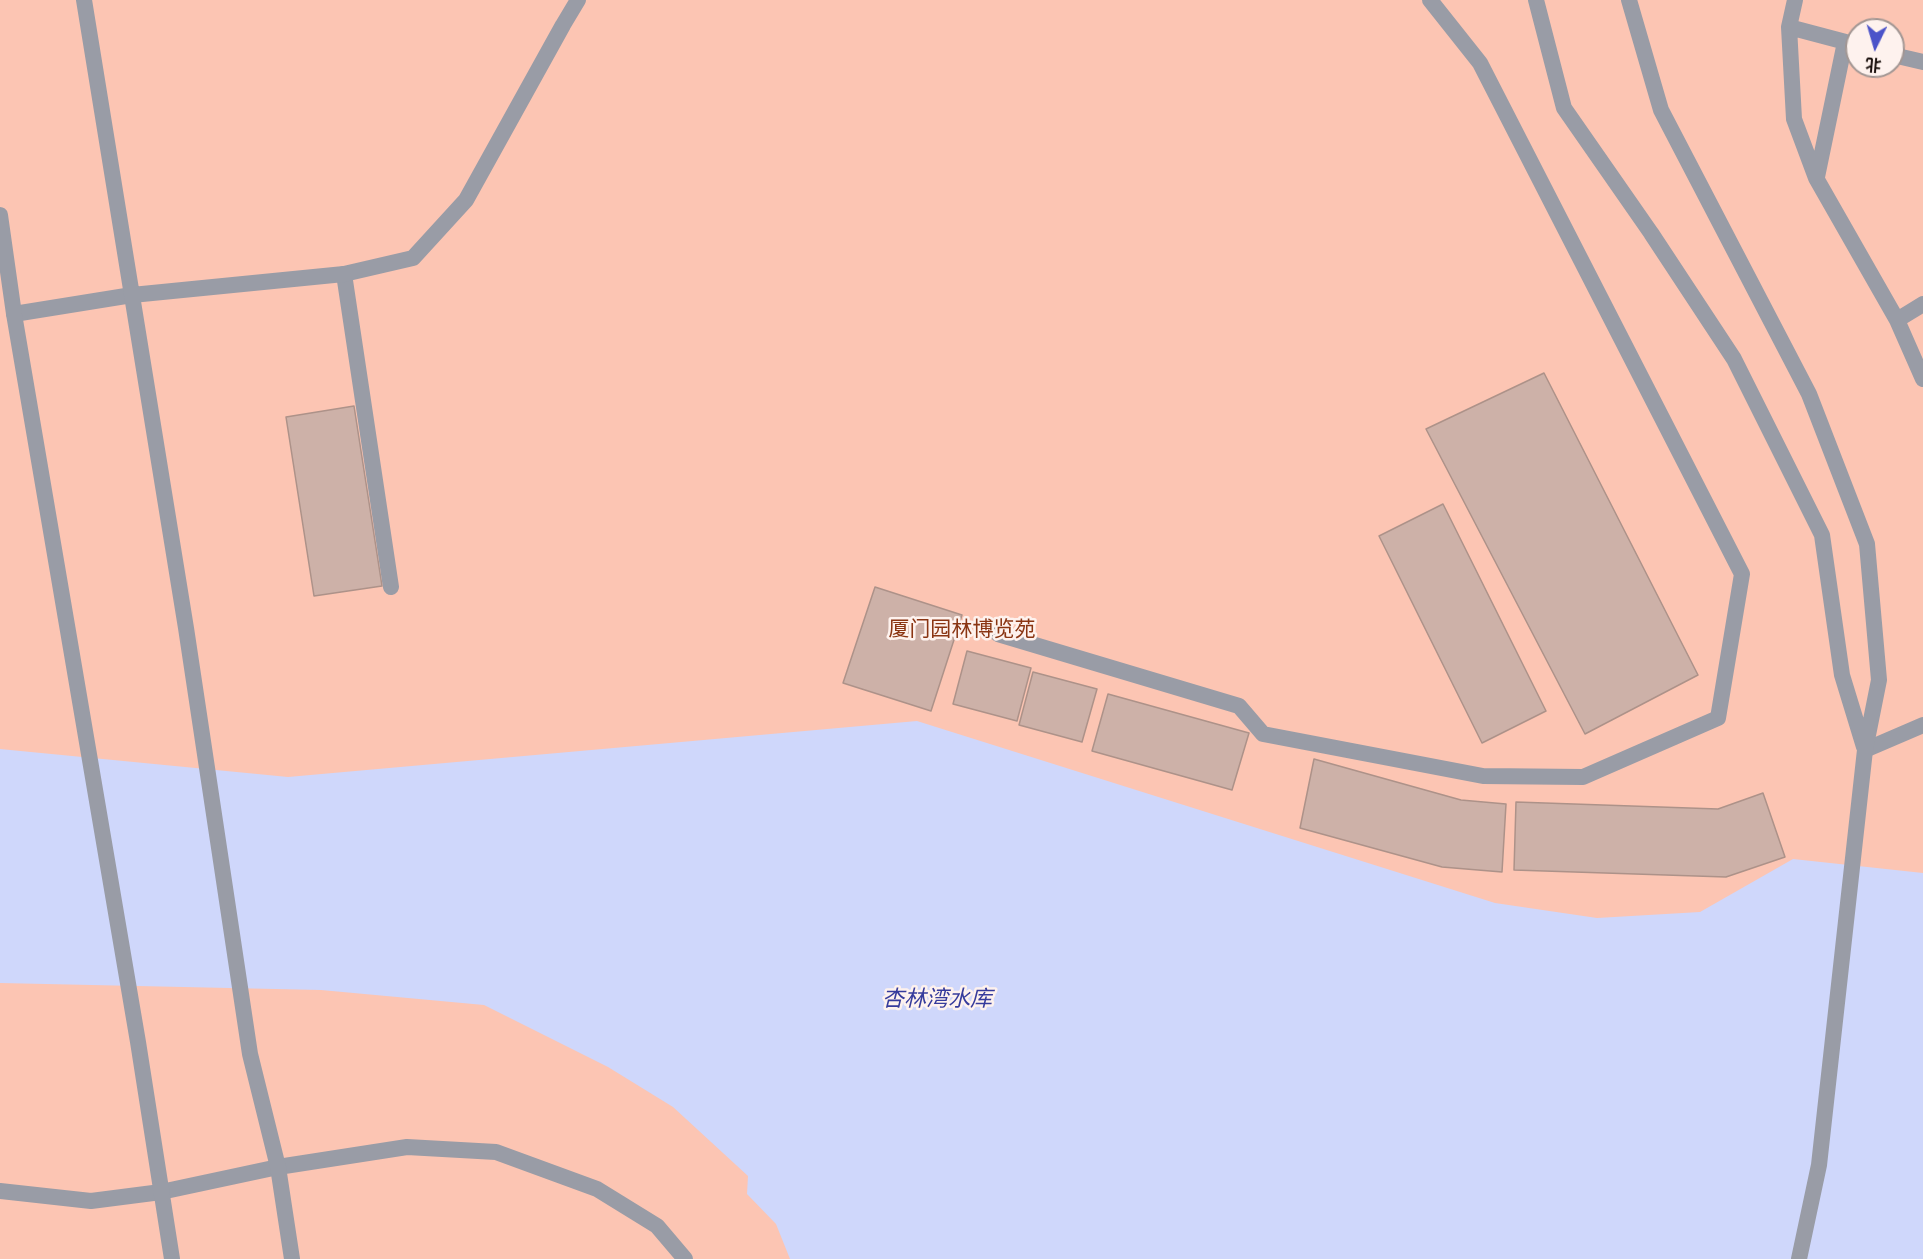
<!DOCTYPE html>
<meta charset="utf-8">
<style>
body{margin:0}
#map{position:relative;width:1923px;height:1259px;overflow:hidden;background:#fef2ee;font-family:"Varela Round","Noto Sans SC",sans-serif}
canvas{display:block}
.north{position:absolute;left:1845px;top:18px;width:60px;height:60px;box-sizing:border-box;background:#fef2ee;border:2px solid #a29693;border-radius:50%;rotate:185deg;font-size:16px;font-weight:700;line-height:24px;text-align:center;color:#170d0a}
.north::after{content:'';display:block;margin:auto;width:21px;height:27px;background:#4b53c9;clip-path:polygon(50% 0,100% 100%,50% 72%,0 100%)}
</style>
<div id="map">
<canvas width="1923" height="1259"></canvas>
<div class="north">北</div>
</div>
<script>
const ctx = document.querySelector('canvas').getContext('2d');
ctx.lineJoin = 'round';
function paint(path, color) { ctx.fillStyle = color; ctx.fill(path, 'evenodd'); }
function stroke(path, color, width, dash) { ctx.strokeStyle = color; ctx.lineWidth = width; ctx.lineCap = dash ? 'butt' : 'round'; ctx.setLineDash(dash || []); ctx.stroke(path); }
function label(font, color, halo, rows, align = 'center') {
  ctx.font = font + ' "Varela Round","Noto Sans SC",sans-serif'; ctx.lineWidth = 5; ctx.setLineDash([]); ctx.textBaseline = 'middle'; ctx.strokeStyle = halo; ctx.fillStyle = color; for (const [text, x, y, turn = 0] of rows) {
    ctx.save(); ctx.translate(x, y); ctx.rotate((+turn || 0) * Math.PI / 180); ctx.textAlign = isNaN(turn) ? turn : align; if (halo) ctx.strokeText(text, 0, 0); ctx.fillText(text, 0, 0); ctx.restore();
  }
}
paint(new Path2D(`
 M0,0H1923V1259H0ZM1857,30H1893V66H1857Z`), '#fcc5b3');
paint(new Path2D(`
 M917,721L1495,903L1597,918L1700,912L1793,859L1923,873V1259H790L776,1224L747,1194L748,1176L673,1107L608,1067L484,1005L321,990L0,983V749L288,777Z`), '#cfd7fb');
const building = new Path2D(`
 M1544,373L1698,675L1585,734L1426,429Z
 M354,406L382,586L314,596L286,417Z
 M1443,504L1546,711L1482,743L1379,536Z
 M875,587L962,615L931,711L843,683Z
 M967,651L1031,668L1017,721L953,704Z
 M1033,672L1097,689L1082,742L1019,725Z
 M1108,694L1249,733L1232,790L1092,751Z
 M1314,759L1461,800L1506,804L1502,872L1442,867L1300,828Z
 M1763,793L1785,857L1726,877L1514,870L1516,802L1718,809Z`);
paint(building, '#cdb1a8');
stroke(building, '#ad9289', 1.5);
stroke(new Path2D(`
 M1795,0L1789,27L1794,119L1816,178L1897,320L1923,379
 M1789,27L1857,45
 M1893,55L1923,62
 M1817,177L1845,42
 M344,274L391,587
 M1897,320L1923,304
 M998,634L1239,706L1263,734L1483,776L1583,777L1718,718L1742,574L1480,63L1430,0
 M1865,750L1923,725`), '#999ca6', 16);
stroke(new Path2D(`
 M14,314L132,295
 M0,1191L91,1201L161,1192L278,1167L407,1147L496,1152L597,1189L657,1226L685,1259`), '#999ca6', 16);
stroke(new Path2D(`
 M84,0L186,628L250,1054L278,1167L292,1259
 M0,215L14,314L138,1042L172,1259
 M132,295L344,274L413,258L466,200L563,25L578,0`), '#999ca6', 16);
stroke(new Path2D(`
 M1536,0L1564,108L1651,233L1734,359L1822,535L1842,675L1864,747
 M1629,0L1661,110L1809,394L1867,544L1879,680L1865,750L1819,1165L1799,1259`), '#999ca6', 16);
label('21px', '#8a3513', '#fef2ee', [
 ["厦门园林博览苑",962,630]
]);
label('italic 22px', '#363b9c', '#fef2ee', [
 ["杏林湾水库",937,1000]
]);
</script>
